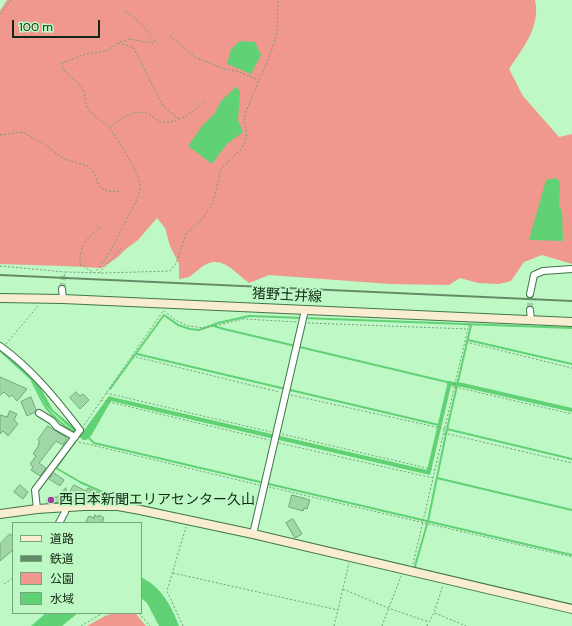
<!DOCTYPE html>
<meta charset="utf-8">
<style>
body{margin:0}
#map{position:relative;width:572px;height:626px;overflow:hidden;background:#bef8c4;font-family:"DM Sans","Noto Sans JP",sans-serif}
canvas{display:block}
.legend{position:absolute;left:12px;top:522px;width:130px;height:92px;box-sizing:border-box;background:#bef8c4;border:1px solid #79a57e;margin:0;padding:5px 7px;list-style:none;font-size:12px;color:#122815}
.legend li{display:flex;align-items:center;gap:8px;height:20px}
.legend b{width:20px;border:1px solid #79a57e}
.scale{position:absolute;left:12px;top:20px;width:88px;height:18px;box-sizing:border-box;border:2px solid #122815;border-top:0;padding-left:5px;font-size:12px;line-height:14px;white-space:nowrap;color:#122815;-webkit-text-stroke:3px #bef8c4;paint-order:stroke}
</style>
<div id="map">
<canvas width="572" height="626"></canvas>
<ul class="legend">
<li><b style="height:5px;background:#f8ecd1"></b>道路</li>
<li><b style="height:5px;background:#648b68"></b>鉄道</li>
<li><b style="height:11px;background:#f0988e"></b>公園</li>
<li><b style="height:11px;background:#60d275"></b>水域</li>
</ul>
<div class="scale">100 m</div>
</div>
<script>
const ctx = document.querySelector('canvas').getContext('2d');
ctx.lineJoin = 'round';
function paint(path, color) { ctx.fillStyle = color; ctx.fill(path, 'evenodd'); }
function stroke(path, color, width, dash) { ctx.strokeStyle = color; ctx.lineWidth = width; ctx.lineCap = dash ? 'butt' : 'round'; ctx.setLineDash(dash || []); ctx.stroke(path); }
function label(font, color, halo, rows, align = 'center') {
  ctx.font = font + ' "DM Sans","Noto Sans JP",sans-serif'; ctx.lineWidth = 3.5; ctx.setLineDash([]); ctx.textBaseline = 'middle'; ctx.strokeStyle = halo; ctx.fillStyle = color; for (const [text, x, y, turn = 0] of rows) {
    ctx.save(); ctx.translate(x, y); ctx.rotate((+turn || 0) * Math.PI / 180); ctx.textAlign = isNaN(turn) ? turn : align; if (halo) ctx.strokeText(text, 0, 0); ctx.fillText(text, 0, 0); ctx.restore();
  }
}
paint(new Path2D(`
 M7,0H535C541,26 523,48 509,69L523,96L559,137L572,134V264L542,255L524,262L511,281L499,284L478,283L460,278L449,285L390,284L269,275L249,283C232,270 219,251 198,270C189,277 192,277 179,279V264L170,246L165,228L157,218L138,240L127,248L118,257L102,268L65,266L0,264V11Z
 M114,613L136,614L146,626H87L105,616Z`), '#f0988e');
paint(new Path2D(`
 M240,41L255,42L261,55L251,74L227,64L231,49Z
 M237,86L240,93L238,120L243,132L227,144L212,164L188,146L202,126L214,114L221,101Z
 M556,178L560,182L559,206L562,211L563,241L529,240L546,180Z
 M0,348L31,375L40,387L53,410L77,430L81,431L85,429L109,396L112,397L427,470L448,381L463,383L572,408V412L462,387L451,386L430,475L111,401L91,436L86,440H83L46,406L34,383L0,352Z
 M141,577C162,588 171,605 179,626H159L147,603L141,598Z
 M46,613H78L62,626H31Z`), '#60d275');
stroke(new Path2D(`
 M214,326L224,329L447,382L449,384
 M468,340L572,364
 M137,354L439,425
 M32,381C37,390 41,401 47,409C53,416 68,430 76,433
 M110,389L164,315L178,325L190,329L199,330L218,323L249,316L572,328
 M447,429L572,459
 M80,435L56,468L80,482L122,501L164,511
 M87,436L94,443L572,555
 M437,478L572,510
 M416,569L415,566L428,521L447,429L471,325`), '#60d275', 2);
const building = new Path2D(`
 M0,377L27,389L17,401L12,395L9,397L4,392L0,395Z
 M76,392L80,396L83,394L89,400L80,409L70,398Z
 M31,397L36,410L35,412L27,416L21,402Z
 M10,411L17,414L14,420L18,424L8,436L3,431L0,434V415L7,417Z
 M48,426L67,438L63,445L56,441L39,463L46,468L40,476L31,470L33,467L30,464L36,456L33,454L39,445L38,444L40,442L38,440Z
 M54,473L64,480L60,486L49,479Z
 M20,485L28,492L23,499L14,492Z
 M74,485L86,491L88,488L106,496L104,500L100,498L99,500L93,498L92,500L82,495L81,497L70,492Z
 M66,488V502L47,503V498L57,497Z
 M292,495L310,500L307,509L304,508L303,511L289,507Z
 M95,515L98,517L99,515L104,518L102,523H90L86,521L89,516L94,518Z
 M293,519L302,534L295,538L286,523Z
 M10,534L13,537V550L0,561V544Z`);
paint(building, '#9fd8a6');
stroke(building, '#72a979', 1);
stroke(new Path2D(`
 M62,289L64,276
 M530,294V310`), '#9ccea1', 6, [6, 3]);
const street = new Path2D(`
 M62,289L63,299
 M530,294L534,275L543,271L572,269
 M530,310L531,321
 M0,346C32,369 56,399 80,430L35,490L37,509
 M39,413L52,421L57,427L75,437
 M59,523L65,512L66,507
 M253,534L305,310`);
const secondary = new Path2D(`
 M0,298L63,299L572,322
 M0,514L37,509L84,506H118L140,510L253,534L572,609`);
stroke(street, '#417649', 8);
stroke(secondary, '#417649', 10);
stroke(new Path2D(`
 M0,14L11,0
 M170,36L195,57L224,69L237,71L258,80
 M118,43L133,47L163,106L173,115L180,119
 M110,128C118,120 134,109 146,113C152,115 156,121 162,122C177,125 195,110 205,101
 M0,135L22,132L44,144L64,159L88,166L94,173L99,186L101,188L108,191L122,192
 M100,227C87,239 79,245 80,264L94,273C108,259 115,242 124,224C129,213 139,200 140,188C142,177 117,138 110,129C104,122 96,118 90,111C83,104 87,95 82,88C76,79 63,75 62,63L85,54L100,52L108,50L118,43L128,39L153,43L155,41C145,29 137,18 124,10
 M0,266L65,272
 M99,273L122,248
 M64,276L66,272L104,273L170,271L175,265L178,258L186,234L203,218L213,203L221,169L241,149L246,140L247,134L244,120L246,111L271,52L277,33L278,0
 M164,311L175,320L188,326L205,328L244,319L297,322
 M308,323L468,329
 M466,342L572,368
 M6,344L38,306
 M132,356L279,392
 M455,387L572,414
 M106,393L271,432
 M291,395L445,429
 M101,400L269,440
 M84,425L163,311
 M444,433L572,463
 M282,434L435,470
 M79,442L259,485
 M279,443L433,478
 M269,487L572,557
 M413,564L469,324
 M173,573L338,610
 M4,584L13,578
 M343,589L388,608L429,622L434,613L443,585
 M139,613L150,626
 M435,613L466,626
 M81,626L103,613
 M183,626L167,591L186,527
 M334,626L349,563
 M382,626L401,576
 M427,626L428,622`), '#749f79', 1, [2, 2]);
stroke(street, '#fff', 6);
stroke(secondary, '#f8ecd1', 8);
stroke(new Path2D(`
 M0,275L572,301`), '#648b68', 2);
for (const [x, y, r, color] of [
 [51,500,4,"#a13ca1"]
]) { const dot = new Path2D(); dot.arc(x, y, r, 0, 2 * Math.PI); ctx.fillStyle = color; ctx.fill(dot); stroke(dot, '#bef8c4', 1.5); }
label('14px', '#122815', '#bef8c4', [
 ["猪野土井線",287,296,3]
]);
label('14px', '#122815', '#bef8c4', [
 ["西日本新聞エリアセンター久山",59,500]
], 'left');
</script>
